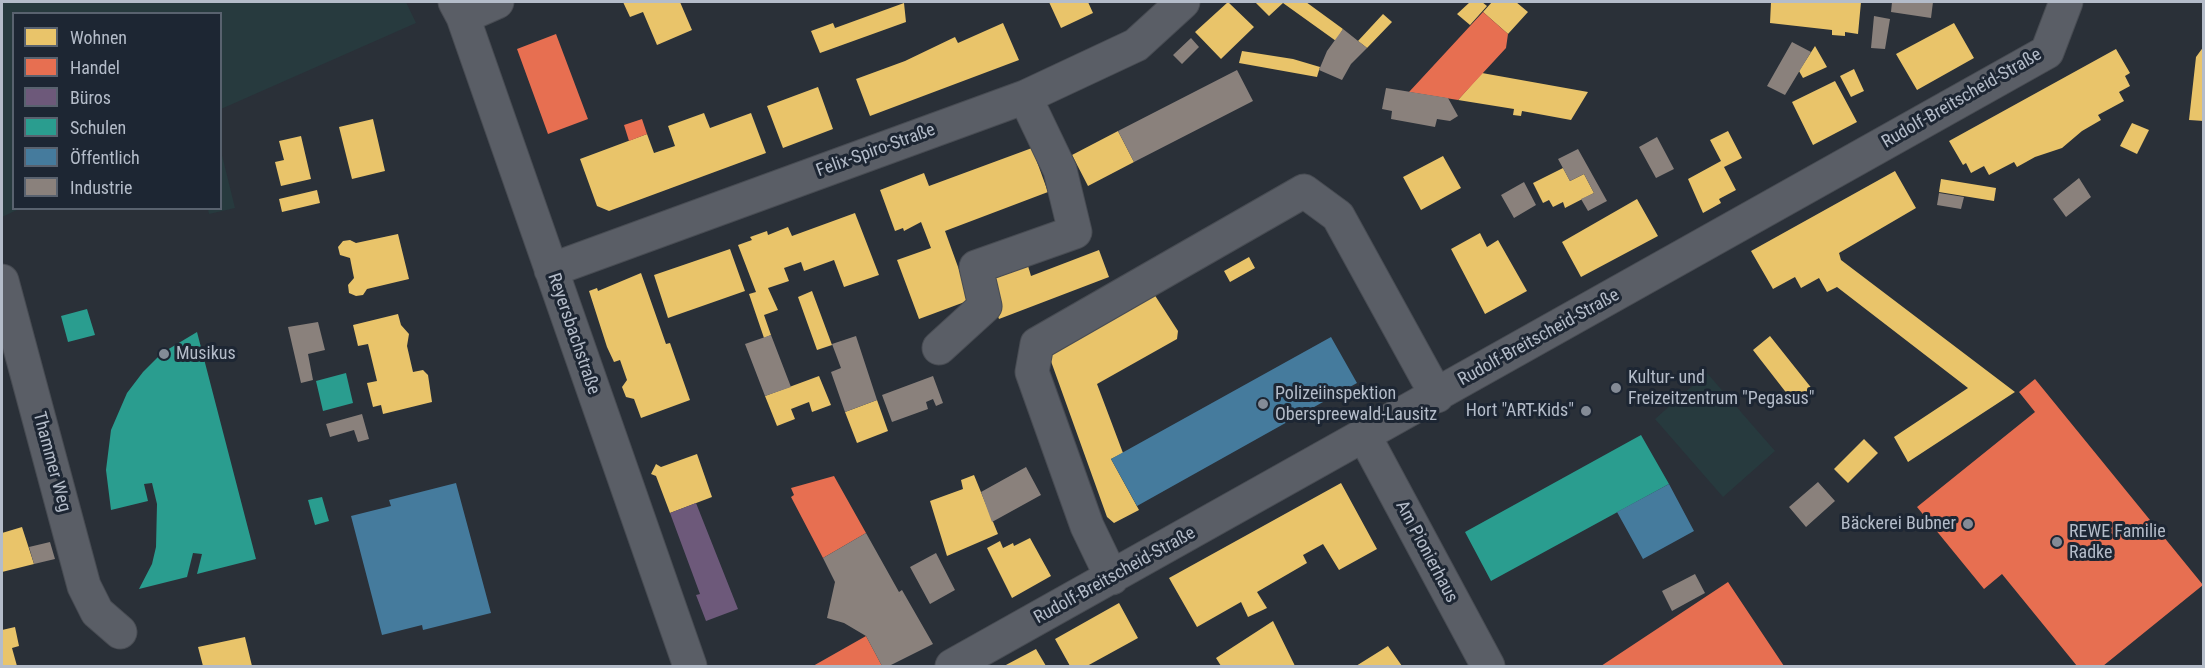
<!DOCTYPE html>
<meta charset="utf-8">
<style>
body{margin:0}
#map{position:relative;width:2205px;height:668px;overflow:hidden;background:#2a3038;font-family:"Roboto Condensed",sans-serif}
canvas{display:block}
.frame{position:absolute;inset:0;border:3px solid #b4bcc9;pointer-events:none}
.legend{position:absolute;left:12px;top:12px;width:210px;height:198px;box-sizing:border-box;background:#1d2633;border:2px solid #59626f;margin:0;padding:8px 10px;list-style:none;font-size:18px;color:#b4bcc9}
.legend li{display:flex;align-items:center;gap:12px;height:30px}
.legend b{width:30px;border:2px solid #59626f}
</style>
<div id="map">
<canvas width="2205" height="668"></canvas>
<div class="frame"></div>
<ul class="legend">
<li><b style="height:16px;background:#e9c46a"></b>Wohnen</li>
<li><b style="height:16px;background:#e76f51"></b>Handel</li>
<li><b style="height:16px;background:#6d597a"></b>Büros</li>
<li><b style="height:16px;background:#2a9d8f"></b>Schulen</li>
<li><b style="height:16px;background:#457b9d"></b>Öffentlich</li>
<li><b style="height:16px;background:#8a817c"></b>Industrie</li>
</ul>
</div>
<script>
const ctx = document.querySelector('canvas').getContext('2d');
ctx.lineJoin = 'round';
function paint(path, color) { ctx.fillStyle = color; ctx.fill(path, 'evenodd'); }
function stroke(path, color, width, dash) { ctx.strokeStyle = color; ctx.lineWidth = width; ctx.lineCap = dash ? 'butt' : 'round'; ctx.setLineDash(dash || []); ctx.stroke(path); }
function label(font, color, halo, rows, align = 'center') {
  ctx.font = font + ' "Roboto Condensed",sans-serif'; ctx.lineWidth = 6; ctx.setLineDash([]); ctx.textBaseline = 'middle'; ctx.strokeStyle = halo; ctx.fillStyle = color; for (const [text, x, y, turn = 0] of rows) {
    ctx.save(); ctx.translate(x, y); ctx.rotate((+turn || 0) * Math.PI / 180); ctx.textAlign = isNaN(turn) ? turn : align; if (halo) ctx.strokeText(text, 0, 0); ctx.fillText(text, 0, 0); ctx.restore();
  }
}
paint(new Path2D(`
 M2,2H406L416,23L221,109L220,14H14V208L19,209L2,217Z
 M221,151L235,208L209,214L208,209L220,208Z
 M1707,373L1775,451L1723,497L1655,419Z`), '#273a3e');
paint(new Path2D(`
 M623,2H680L692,30L657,45L643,12L630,17Z
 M1049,2H1088L1093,13L1061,28Z
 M1228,2L1254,27L1221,59L1195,32Z
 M1255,2H1306L1343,29L1336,41L1283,3L1269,16Z
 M1470,2H1482L1487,6L1470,25L1457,14Z
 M1492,2H1516L1528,12L1508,34L1483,12Z
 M1771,2H1861L1858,34L1845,32V36L1832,35V30L1770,23Z
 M904,3L906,22L820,53L811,31L833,23L835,28Z
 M1383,14L1392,22L1367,48L1358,41Z
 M1003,23L1019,60L870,116L856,79L905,61L955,37L958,43Z
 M1954,23L1974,58L1917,90L1896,54Z
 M1815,46L1827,67L1803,78L1799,71Z
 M2204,46V121L2189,120L2196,57Z
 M2116,49L2130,73L2125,76L2130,86L2119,92L2124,101L2098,115L2101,120L2082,131L2062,148L2035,157L2017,167L2014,162L1989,175L1984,166L1971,173L1966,163L1963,165L1949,141Z
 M1242,51L1293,59L1320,67L1317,77L1239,63Z
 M1854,69L1864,91L1851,97L1840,76Z
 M1482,73L1588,92L1571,120L1522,111L1521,116L1513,115L1514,109L1458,100Z
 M1835,81L1857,122L1813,145L1792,102Z
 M818,87L833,129L783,148L767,106Z
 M704,113L710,128L751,113L766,153L609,211L597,206L580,159L647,134L654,153L675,146L668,126Z
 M373,119L385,171L352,179L339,127Z
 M2132,123L2149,130L2137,154L2120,146Z
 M1118,131L1134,162L1088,186L1072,155Z
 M1728,131L1742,158L1724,167L1736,190L1719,199L1721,203L1703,213L1688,179L1721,161L1710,140Z
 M301,136L311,179L281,186L275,162L284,160L279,141Z
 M1032,148L1048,192L945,231L970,300L919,319L897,260L931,248L921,222L904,231L903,228L895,231L880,190L924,173L929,186Z
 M1443,156L1461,188L1421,210L1403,177Z
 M1563,168L1570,181L1584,174L1594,193L1565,208L1563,202L1553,207L1549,200L1543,203L1533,183Z
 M1895,171L1916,208L1839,253L1841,260L2015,392L1908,462L1894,437L1968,388L1837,287L1827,292L1819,278L1801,288L1795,277L1773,289L1751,251Z
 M1941,179L1996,188L1994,201L1939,192Z
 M317,190L320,203L282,212L279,199Z
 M1637,199L1658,236L1581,277L1562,242Z
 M855,213L879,275L844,287L834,260L804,271L801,262L784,268L789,281L768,288L778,310L764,315L771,335L764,338L749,294L756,292L738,245L752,240L750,237L767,231L768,235L788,227L792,236Z
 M1480,233L1487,247L1498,240L1527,291L1485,314L1451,249Z
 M398,234L409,279L367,289L363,295L356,296L349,293L348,285L354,278L350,258L340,255L338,247L343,241L350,240L356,243Z
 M730,249L745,291L668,318L654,275Z
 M1099,250L1109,277L999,319L985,282L1028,266L1031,276Z
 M1249,257L1255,268L1230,282L1224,271Z
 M641,273L666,344L670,343L690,400L641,418L634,399L626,397L622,387L627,380L620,360L614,362L607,347L589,291L597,288L598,291Z
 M812,291L832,345L817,350L798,297Z
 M1154,294L1178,331L1177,339L1097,384L1123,453L1111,459L1139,510L1114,523L1107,517L1048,353Z
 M398,314L401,325L409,334L407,346L413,372L423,370L428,375L432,402L383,414L381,405L373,407L367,383L377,381L368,344L358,346L353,325Z
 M1770,336L1813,390L1795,404L1753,350Z
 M819,376L831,405L812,412L809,402L791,409L795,419L777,426L765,396Z
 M877,400L888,431L857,443L845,412Z
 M1864,439L1878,453L1848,483L1834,469Z
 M697,454L712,497L670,513L656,476L651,474L656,464L661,467Z
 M974,475L998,534L947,556L930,501L963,489L961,480Z
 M1341,483L1377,549L1339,570L1323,544L1303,555L1307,563L1257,592L1267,608L1248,617L1241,602L1197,627L1169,578Z
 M22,527L34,564L2,572V533Z
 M1030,538L1051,576L1012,598L987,548L1000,541L1003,548L1013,543L1014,546Z
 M1119,603L1138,638L1087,666H1070L1055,639Z
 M1273,621L1295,666H1221L1216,658Z
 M15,627L19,646L12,648L17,666H2V630Z
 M245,637L252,666H203L198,647Z
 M1388,646L1402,666H1356Z
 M1036,649L1046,666H1004Z`), '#e9c46a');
paint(new Path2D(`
 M1483,12L1508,34L1506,48L1458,100L1409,92Z
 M556,34L588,119L548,134L517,49Z
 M642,119L647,134L629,141L624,125Z
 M2035,379L2203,585L2103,666H2077L2002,574L1984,589L1917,507L2035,412L2019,392Z
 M834,476L866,533L823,558L791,497L794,495L791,488Z
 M1728,582L1784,666H1601Z
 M866,636L882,666H813Z`), '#e76f51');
paint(new Path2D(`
 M696,503L738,609L706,621L696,595L700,594L670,513Z`), '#6d597a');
paint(new Path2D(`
 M87,309L95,335L68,342L61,316Z
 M197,332L256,559L197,574L202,554L193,553L187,577L139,589L152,564L156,547L157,504L152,483L144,484L148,501L111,510L106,470L111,430L127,393L143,372L162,353Z
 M346,373L353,403L323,411L316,381Z
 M1641,435L1669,484L1491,581L1465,532Z
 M322,497L329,521L315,525L308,500Z`), '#2a9d8f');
paint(new Path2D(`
 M1331,337L1357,383L1137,506L1111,459Z
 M456,483L491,613L423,630L422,625L382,635L351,516L391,506L389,500Z
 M1669,484L1694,531L1643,559L1617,512Z`), '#457b9d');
paint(new Path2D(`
 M1892,2H1933L1931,18L1891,12Z
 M1874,16L1890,19L1885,49L1871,48Z
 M1343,29L1367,48L1351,64L1342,80L1319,70L1327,51Z
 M1191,38L1199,47L1182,64L1173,55Z
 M1792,42L1811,52L1785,95L1767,86Z
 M1237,70L1253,101L1134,162L1118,131Z
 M1386,88L1448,98L1458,116L1450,121L1437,119L1435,127L1391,119L1392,111L1382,109Z
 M1657,137L1674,169L1656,178L1639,147Z
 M1578,149L1607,201L1588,211L1581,199L1594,193L1584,174L1570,181L1558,159Z
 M2079,178L2091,197L2066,217L2053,199Z
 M1524,182L1536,205L1514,218L1501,195Z
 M1939,193L1964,197L1961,209L1937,205Z
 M318,322L325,350L308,354L313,380L301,383L288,327Z
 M771,335L791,387L765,396L745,344Z
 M856,336L877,400L845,412L831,372L841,368L832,344Z
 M933,376L943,403L936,406L933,399L926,402L928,409L892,422L882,395Z
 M362,414L369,439L358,442L354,430L330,437L326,424Z
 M1026,467L1041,495L992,522L981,492Z
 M1818,482L1835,501L1806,527L1789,507Z
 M866,533L899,592L902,590L933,644L889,666H882L866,636L844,623L827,618L835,582L823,558Z
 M50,542L55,559L34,564L29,547Z
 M936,553L955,590L930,604L910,567Z
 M1695,574L1705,593L1672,611L1662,591Z`), '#8a817c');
const minor = new Path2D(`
 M455,2L463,17L690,666
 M463,17L497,2
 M551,270L1025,97L1136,45L1183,2
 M2,281L84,586L97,612L120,632
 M939,348L985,306L976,267L1075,232L1060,170L1025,97
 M1365,437L1488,666
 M1112,578L1087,526L1032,372L1037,344L1304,191L1338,216L1437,396
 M952,666L2047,52L2066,2`);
stroke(minor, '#484c53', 35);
stroke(minor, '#5a5e66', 33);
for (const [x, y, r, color] of [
 [164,354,6,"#848b96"],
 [1616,388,6,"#848b96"],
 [1263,404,6,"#848b96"],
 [1586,411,6,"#848b96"],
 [1968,524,6,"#848b96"],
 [2057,542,6,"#848b96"]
]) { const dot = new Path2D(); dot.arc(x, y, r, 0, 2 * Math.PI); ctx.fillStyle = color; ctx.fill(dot); stroke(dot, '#1d2633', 2); }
label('18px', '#b4bcc9', '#1d2633', [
 ["Rudolf-Breitscheid-Straße",1962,99,-30],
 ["Felix-Spiro-Straße",876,151,-20],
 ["Reyersbachstraße",573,334,71],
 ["Rudolf-Breitscheid-Straße",1539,338,-29],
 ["Thammer Weg",51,462,75],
 ["Am Pionierhaus",1426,552,62],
 ["Rudolf-Breitscheid-Straße",1115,576,-29]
]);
label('18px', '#b4bcc9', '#1d2633', [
 ["Musikus",176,354],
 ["Kultur- und",1628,378],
 ["Freizeitzentrum \"Pegasus\"",1628,399],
 ["Polizeiinspektion",1275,394],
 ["Oberspreewald-Lausitz",1275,415],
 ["Hort \"ART-Kids\"",1574,411,"right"],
 ["Bäckerei Bubner",1956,524,"right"],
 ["REWE Familie",2069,532],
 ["Radke",2069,553]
], 'left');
</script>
